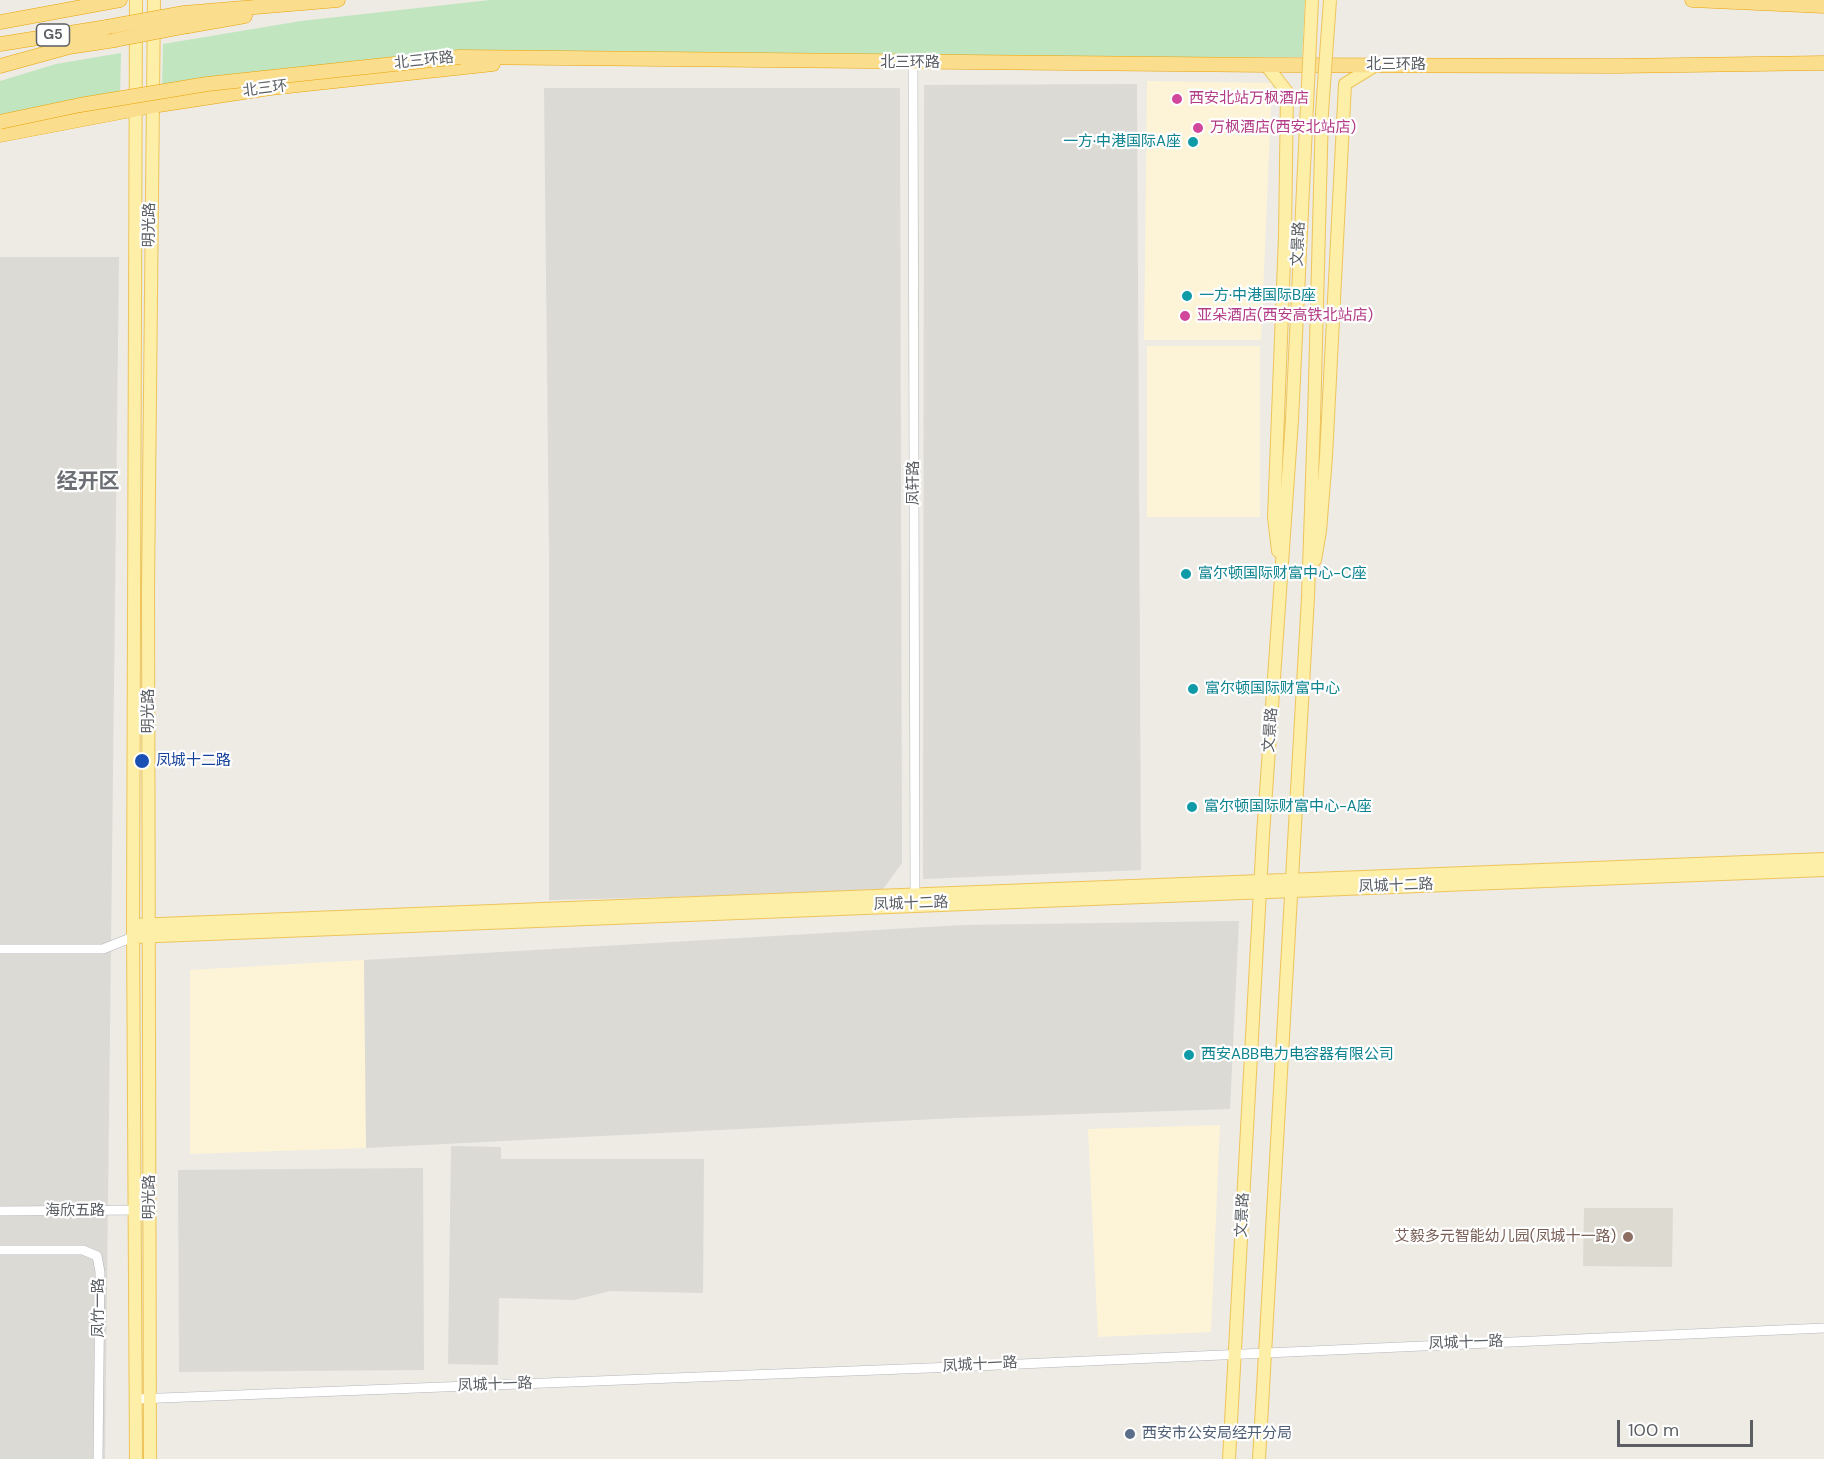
<!DOCTYPE html>
<meta charset="utf-8">
<style>
body{margin:0}
#map{position:relative;width:1824px;height:1459px;overflow:hidden;background:#edebe3;font-family:"DM Sans",sans-serif}
canvas{display:block}
.scale{position:absolute;left:1617px;top:1420px;width:136px;height:27px;box-sizing:border-box;border:3px solid #5b5f63;border-top:0;padding-left:8px;font-size:18px;line-height:21px;white-space:nowrap;color:#5b5f63;-webkit-text-stroke:4px #fff;paint-order:stroke}
</style>
<div id="map">
<canvas width="1824" height="1459"></canvas>
<div class="scale">100 m</div>
</div>
<script>
const ctx = document.querySelector('canvas').getContext('2d');
ctx.lineJoin = 'round';
function paint(path, color) { ctx.fillStyle = color; ctx.fill(path, 'evenodd'); }
function stroke(path, color, width, dash) { ctx.strokeStyle = color; ctx.lineWidth = width; ctx.lineCap = dash ? 'butt' : 'round'; ctx.setLineDash(dash || []); ctx.stroke(path); }
function label(font, color, halo, rows, align = 'center') {
  ctx.font = font + ' "DM Sans","Noto Sans SC",sans-serif'; ctx.lineWidth = 4.5; ctx.setLineDash([]); ctx.textBaseline = 'middle'; ctx.strokeStyle = halo; ctx.fillStyle = color; for (const [text, x, y, turn = 0] of rows) {
    ctx.save(); ctx.translate(x, y); ctx.rotate((+turn || 0) * Math.PI / 180); ctx.textAlign = isNaN(turn) ? turn : align; if (halo) ctx.strokeText(text, 0, 0); ctx.fillText(text, 0, 0); ctx.restore();
  }
}
paint(new Path2D(`
 M1147,81L1272,83L1261,340H1144Z
 M1147,346H1260V517H1147Z
 M364,960L366,1148L190,1154V970Z
 M1220,1125L1211,1332L1098,1337L1088,1129Z`), '#fdf4d8');
paint(new Path2D(`
 M1137,84L1141,870L923,879L924,85Z
 M544,88H900L902,863L881,892L549,900V553Z
 M0,257H119L105,1459H0Z
 M1239,921L1230,1109L956,1118L366,1148L364,960L962,925Z
 M451,1146L501,1147V1159H704L703,1293L610,1291L574,1300L499,1298L498,1365L448,1364Z
 M423,1168L424,1370L179,1372L178,1170Z`), '#dcdad5');
paint(new Path2D(`
 M1584,1208H1673L1672,1267L1583,1266Z`), '#dddad1');
paint(new Path2D(`
 M490,0H1305L1302,57L560,59L162,91L163,44L301,21Z
 M121,53L120,96L0,119V81L56,64Z`), '#c0e5bf');
const minor = new Path2D(`
 M913,62L915,899
 M0,949H103L133,937
 M0,1211L141,1210
 M0,1250H83L97,1256L100,1272L98,1459
 M136,1399L954,1367L1824,1328`);
const major = new Path2D(`
 M136,0L133,925L136,1459
 M1266,65L1287,92L1285,236L1274,517L1278,551
 M1315,560L1320,531L1326,457L1345,84L1376,65
 M133,925L1824,859
 M133,937L1824,870
 M150,1459L148,590L154,0
 M1229,1459L1263,835L1292,420
 M1259,1459L1308,597L1314,420`);
const highway = new Path2D(`
 M1692,0L1824,6
 M184,13L338,0
 M0,22L120,0
 M188,26L245,16
 M0,44L107,27
 M460,57L1266,65L1617,66L1824,63
 M0,66L69,47L115,40
 M0,135L152,106L270,88L493,64`);
stroke(minor, '#b3b5ba', 10);
stroke(major, '#eec45b', 14);
stroke(highway, '#eba205', 15);
stroke(minor, '#fff', 9);
stroke(major, '#fdefa8', 12);
stroke(highway, '#fade8d', 14);
const majorBridge = new Path2D(`
 M1292,420L1312,0
 M1314,420L1322,112L1330,0`);
const highwayBridge = new Path2D(`
 M107,27L184,13
 M115,40L188,26
 M0,122L80,105L207,84L460,57`);
stroke(majorBridge, '#eec45b', 14, []);
stroke(highwayBridge, '#eba205', 15, []);
stroke(majorBridge, '#fdefa8', 12);
stroke(highwayBridge, '#fade8d', 14);
for (const [x, y, r, color] of [
 [1177,99,6,"#d1479c"],
 [1198,128,6,"#d1479c"],
 [1193,142,6,"#0f9aa8"],
 [1187,296,6,"#0f9aa8"],
 [1185,316,6,"#d1479c"],
 [1186,574,6,"#0f9aa8"],
 [1193,689,6,"#0f9aa8"],
 [142,761,8,"#1a4fb4"],
 [1192,807,6,"#0f9aa8"],
 [1189,1055,6,"#0f9aa8"],
 [1628,1237,6,"#8d6e63"],
 [1130,1434,6,"#5c6f8a"]
]) { const dot = new Path2D(); dot.arc(x, y, r, 0, 2 * Math.PI); ctx.fillStyle = color; ctx.fill(dot); stroke(dot, '#fff', 2); }
for (const [x, y, w] of [
 [53,35,33]
]) { const box = new Path2D(); box.roundRect(x - w / 2, y - 11, w, 22, 4.5); ctx.fillStyle = '#fff'; ctx.fill(box); stroke(box, '#5b5f63', 1.5); }
label('bold 14px', '#5b5f63', null, [
 ["G5",53,35]
]);
label('15px', '#5b5f63', '#fff', [
 ["北三环路",424,61,-6],
 ["北三环路",910,63],
 ["北三环路",1396,65],
 ["北三环",265,89,-7],
 ["明光路",150,225,-89],
 ["文景路",1299,244,-87],
 ["凤轩路",914,483,-90],
 ["明光路",149,711,-90],
 ["文景路",1271,730,-86],
 ["凤城十二路",1396,886,-2],
 ["凤城十二路",911,904,-2],
 ["明光路",150,1197,-90],
 ["海欣五路",75,1211],
 ["文景路",1243,1215,-87],
 ["凤竹一路",99,1308,-90],
 ["凤城十一路",1466,1343,-2],
 ["凤城十一路",980,1365,-3],
 ["凤城十一路",495,1385,-2]
]);
label('15px', '#b23c85', '#fff', [
 ["西安北站万枫酒店",1189,99],
 ["万枫酒店(西安北站店)",1210,128],
 ["亚朵酒店(西安高铁北站店)",1197,316]
], 'left');
label('15px', '#0d838f', '#fff', [
 ["一方·中港国际A座",1181,142,"right"],
 ["一方·中港国际B座",1199,296],
 ["富尔顿国际财富中心-C座",1198,574],
 ["富尔顿国际财富中心",1205,689],
 ["富尔顿国际财富中心-A座",1204,807],
 ["西安ABB电力电容器有限公司",1201,1055]
], 'left');
label('15px', '#164399', '#fff', [
 ["凤城十二路",156,761]
], 'left');
label('15px', '#785e54', '#fff', [
 ["艾毅多元智能幼儿园(凤城十一路)",1616,1237]
], 'right');
label('15px', '#4e5e75', '#fff', [
 ["西安市公安局经开分局",1142,1434]
], 'left');
label('bold 21px', '#6c7075', '#fff', [
 ["经开区",88,482]
]);
</script>
